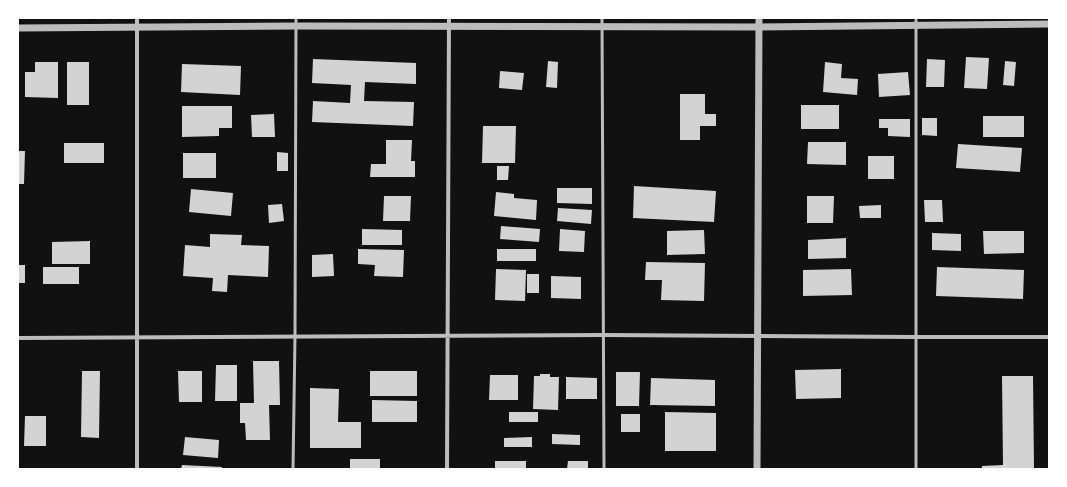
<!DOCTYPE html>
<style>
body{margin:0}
#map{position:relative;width:1067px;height:487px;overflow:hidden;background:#111;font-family:"Open Sans",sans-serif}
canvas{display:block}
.frame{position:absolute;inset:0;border:19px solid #fff;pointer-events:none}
</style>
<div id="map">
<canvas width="1067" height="487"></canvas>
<div class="frame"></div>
</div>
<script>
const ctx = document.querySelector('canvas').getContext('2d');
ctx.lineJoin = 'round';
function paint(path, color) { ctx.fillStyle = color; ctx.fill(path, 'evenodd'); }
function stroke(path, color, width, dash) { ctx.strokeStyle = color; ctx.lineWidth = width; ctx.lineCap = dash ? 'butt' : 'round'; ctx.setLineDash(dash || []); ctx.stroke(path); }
paint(new Path2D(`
 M966,57L989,58L987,89L964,88Z
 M313,59L416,63V84L365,82L364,101L414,102L413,126L312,122L313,101L350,103L351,85L312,83Z
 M927,59L945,60L944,87H926Z
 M548,61L558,62L557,88L546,87Z
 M1005,61L1016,62L1014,86L1003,85Z
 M35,62H58V98L25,97V72H35Z
 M67,62H89V105H67Z
 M825,62L842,64L841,78L858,79L857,95L823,92Z
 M182,64L241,66L240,95L181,92Z
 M500,71L524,73L522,90L499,88Z
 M908,72L910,95L879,97L878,74Z
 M680,94H705V114H716V126H700V140H680Z
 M801,105H839V129H801Z
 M182,106H232V128H219V136L182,137Z
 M274,114L275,137H252L251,115Z
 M983,116H1024V137H983Z
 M922,118H937V136L922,135Z
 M879,119H910V137L888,136V128H879Z
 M483,126H516L515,163H482Z
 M386,140H412L411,161H415V177H370L371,164H386Z
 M808,142H846V165L807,164Z
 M64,143H104V163H64Z
 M958,144L1022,148L1020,172L956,168Z
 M18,151H25L24,184H18Z
 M277,152L288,153V171H277Z
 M183,153H216V178H183Z
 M868,156H894V179H868Z
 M497,166H509L508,180H497Z
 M634,186L716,191L714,222L633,218Z
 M557,188H592V204L557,203Z
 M191,189L233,193L231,216L189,212Z
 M496,192L514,194V198L537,200L536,220L494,216Z
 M384,196H411L410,221H383Z
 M807,196H834L833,223H807Z
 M924,200H942L943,222H925Z
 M282,204L284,221L269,223L268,205Z
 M881,205V218H860L859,206Z
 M558,208L592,210L591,224L557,221Z
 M501,226L540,229L539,242L500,239Z
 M362,229L402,230V245H362Z
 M560,229L585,231L584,252L559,251Z
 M704,230L705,254L667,255V231Z
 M983,231H1024V253L984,254Z
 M932,233L961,234V251L932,250Z
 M210,234L242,235L241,245L269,246L268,277L228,275L227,292L212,291L213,278L183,276L185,245L210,247Z
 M846,238V258L808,259V240Z
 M90,241V264H52V242Z
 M358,249L404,250L403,277L374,276L375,265L358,264Z
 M497,249H536V261H497Z
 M333,254L334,276L312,277V255Z
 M646,262L705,263L704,301L661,300L662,280H645Z
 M18,265H25V283H18Z
 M43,267H79V284H43Z
 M937,267L1024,270L1023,299L936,296Z
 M496,269L526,270L525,301L495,300Z
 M851,269L852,295L803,296V270Z
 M527,274H539V293H527Z
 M551,276L581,277V299L551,298Z
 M253,361H279L280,405H269L270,440H246L245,423H240V403H254Z
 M216,365H237V401H215Z
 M841,369V398L796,399L795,370Z
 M82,371H100L99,438L81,437Z
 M178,371H202V402H179Z
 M370,371H417V396H370Z
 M616,372H640L639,406H616Z
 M540,374H550V377H559L558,410L533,409L534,376H540Z
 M490,375H518V400H489Z
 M1002,376H1033L1034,469H982V466L1003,465Z
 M566,377L597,378V399H566Z
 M651,378L715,380V406L650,405Z
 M310,388L339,389L338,422H361V448H310Z
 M372,400L417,401V422H372Z
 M509,412H538V422H509Z
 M665,412L716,413V451H665Z
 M621,414H640V432H621Z
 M25,416H46V446H24Z
 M552,434L580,435V445L552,444Z
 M185,437L219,440L218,458L183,455Z
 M532,437V447H504V438Z
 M350,459H380V469H350Z
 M495,461H526V469H495Z
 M568,461H588V469H567Z
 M182,465L222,467L221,469H181Z`), '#d3d3d3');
stroke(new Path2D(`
 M602,18L604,469
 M916,18V469
 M293,469L295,336L296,18`), '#bcbcbc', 3);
stroke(new Path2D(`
 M18,338L604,335L916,337H1049
 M137,469V18
 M447,469L449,18`), '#bcbcbc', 4);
stroke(new Path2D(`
 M18,28L296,26L759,27L1049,24
 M757,469L759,18`), '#bcbcbc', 7);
</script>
